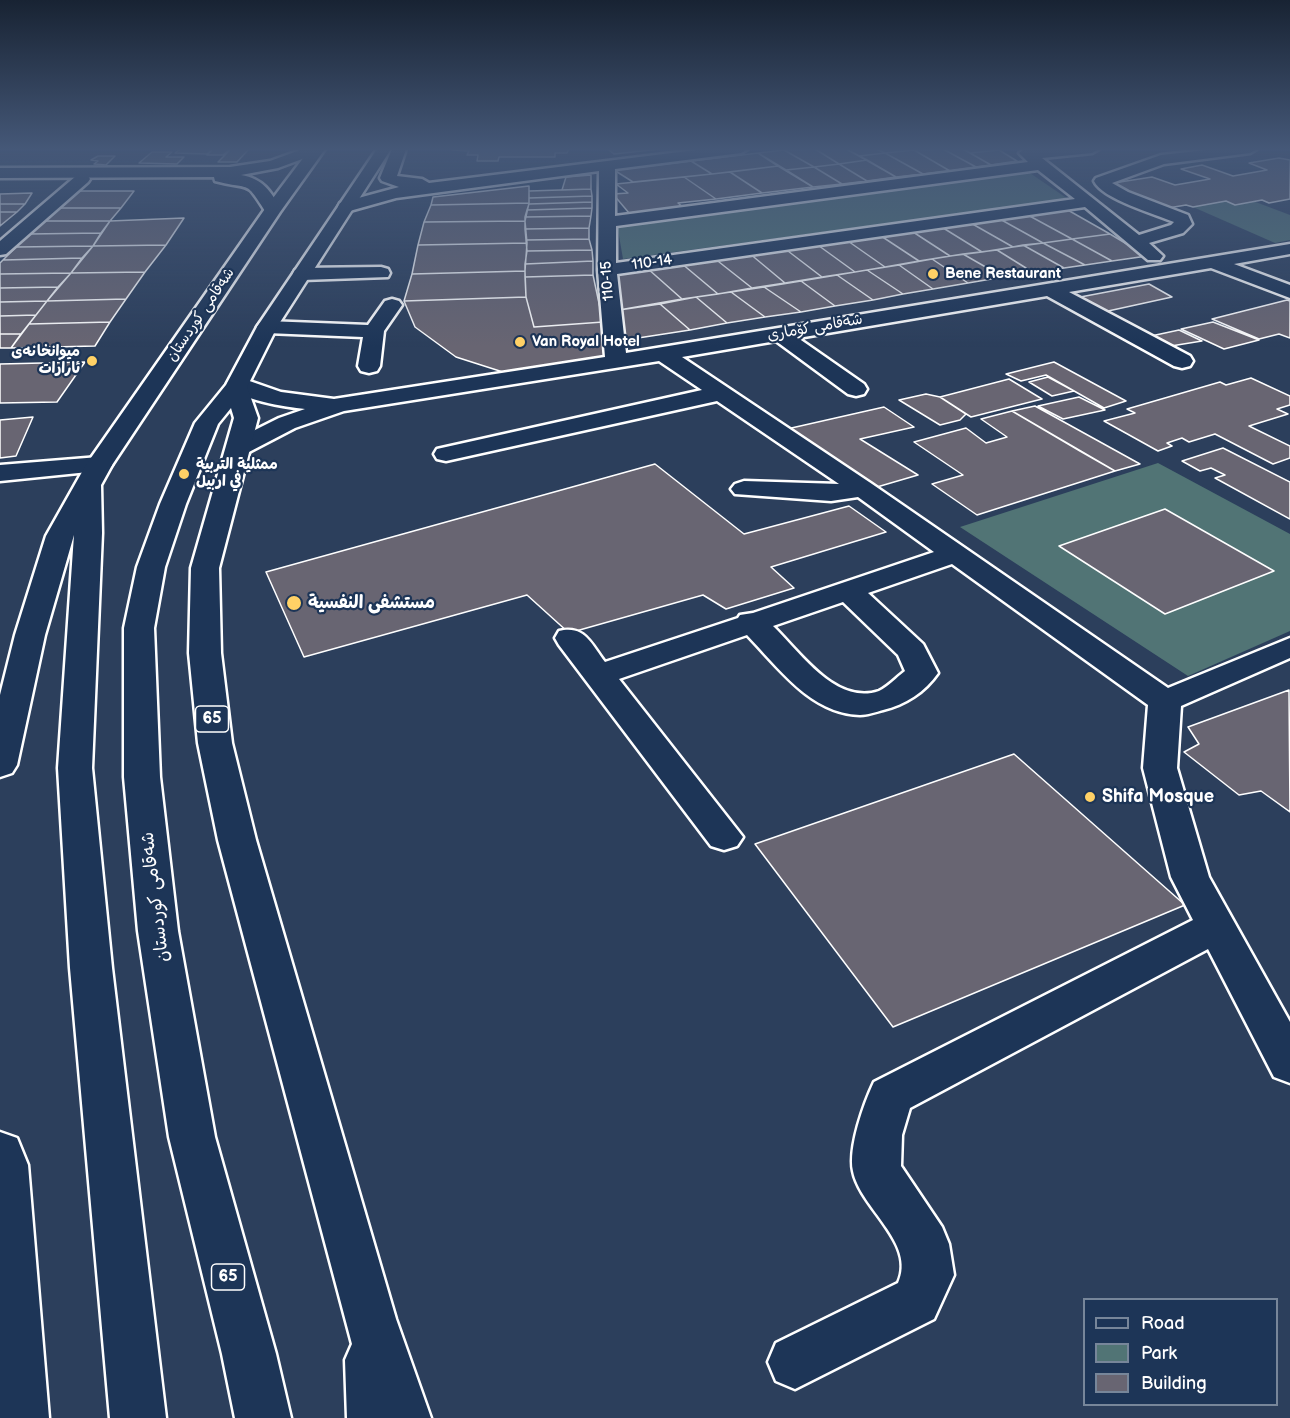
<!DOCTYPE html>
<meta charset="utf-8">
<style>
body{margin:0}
#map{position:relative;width:1290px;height:1418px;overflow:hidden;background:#2c3f5c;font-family:"Balsamiq Sans",sans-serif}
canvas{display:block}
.legend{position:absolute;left:1083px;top:1298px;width:195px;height:108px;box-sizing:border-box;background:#1d3557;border:2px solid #77869a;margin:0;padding:8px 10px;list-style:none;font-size:18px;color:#fff}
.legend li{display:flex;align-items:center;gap:12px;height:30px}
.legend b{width:30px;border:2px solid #77869a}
</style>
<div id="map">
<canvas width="1290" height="1418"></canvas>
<ul class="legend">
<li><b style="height:8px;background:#1d3557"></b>Road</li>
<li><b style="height:16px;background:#517475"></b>Park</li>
<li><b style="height:16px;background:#686572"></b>Building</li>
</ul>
</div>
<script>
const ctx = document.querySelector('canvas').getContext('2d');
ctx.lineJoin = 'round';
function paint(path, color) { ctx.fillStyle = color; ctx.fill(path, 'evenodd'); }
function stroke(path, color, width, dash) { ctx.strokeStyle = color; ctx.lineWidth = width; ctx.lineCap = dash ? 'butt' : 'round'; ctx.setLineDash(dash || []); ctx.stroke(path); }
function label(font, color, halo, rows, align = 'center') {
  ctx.font = font + ' "Balsamiq Sans","Playpen Sans Arabic",sans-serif'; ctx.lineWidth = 4.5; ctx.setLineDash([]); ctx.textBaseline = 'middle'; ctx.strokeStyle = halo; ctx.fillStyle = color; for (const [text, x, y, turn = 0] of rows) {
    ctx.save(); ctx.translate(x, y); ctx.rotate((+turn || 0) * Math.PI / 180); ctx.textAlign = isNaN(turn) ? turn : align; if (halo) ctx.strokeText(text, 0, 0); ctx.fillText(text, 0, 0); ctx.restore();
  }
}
paint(new Path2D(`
 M1027,171L1068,199L623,259L617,224Z
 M1226,201L1235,205L1253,201L1290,215V240L1275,243L1193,207Z
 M1158,463L1290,534V631L1188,676L960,527Z`), '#517475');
const building = new Path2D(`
 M180,149H213L207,154L175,153Z
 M213,149H230L223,155H207Z
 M231,149H249L237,162H218Z
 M453,149H569L567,153H555V157H499L498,161H477L478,155H467L469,151L452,150Z
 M619,149H660L614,154L609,150Z
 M815,149H846L867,160L839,164Z
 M815,149L839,164L814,167L784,150Z
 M846,149H876L885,153L859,156Z
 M876,149H924L885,153Z
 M943,149H963L991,165L976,167Z
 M943,149L976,167L950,171L914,150Z
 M963,149H998L999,150L970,153Z
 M784,150L814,167L786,170L758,153Z
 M914,150L950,171L923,174L885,153Z
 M999,150L1017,161L991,165L970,153Z
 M152,152H172L166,157H184L177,164L139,163Z
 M758,153L778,166L712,174L691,161Z
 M885,153L923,174L896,177L859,156Z
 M98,156H115L106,165L94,164L98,161L91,160Z
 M1279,158L1290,160V199L1269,203L1262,200L1235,205L1226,201L1193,207L1186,205L1168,208L1159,204L1153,205L1107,184L1152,177L1175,185L1210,179L1181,169L1202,165L1233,176L1267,170L1249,163Z
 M867,160L896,177L867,181L839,164Z
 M691,161L712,174L633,182L614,170Z
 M839,164L867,181L842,184L814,167Z
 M778,166L813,187L762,193L730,172Z
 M814,167L842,184L813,187L786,170Z
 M730,172L762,193L716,199L684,177Z
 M591,175V189L562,190L566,177Z
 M684,177L716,199L678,203L683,207L629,213L613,194L628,193L616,184Z
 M529,186V203L431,205L433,197Z
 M591,189L592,196L529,198V191Z
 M72,191H134L121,208H54Z
 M32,193L25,204H0V194Z
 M592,196V202L529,204V198Z
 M592,202V208L527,210L529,204Z
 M529,203L525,221L424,222L431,205Z
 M0,204H25L17,212H0Z
 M54,208H121L110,221H42Z
 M592,208L591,216L525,217L527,210Z
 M1066,209L1110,234L1072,239L1026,214Z
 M0,212H17L0,226Z
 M1026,214L1072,239L1043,243L998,218Z
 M591,216L589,228L525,229V217Z
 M184,218L166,245L93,246L110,221Z
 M998,218L1043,243L1013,247L969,222Z
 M42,221H110L101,233L29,234Z
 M525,221L527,243L418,245L424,222Z
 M969,222L1013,247L982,252L940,226Z
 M940,226L982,252L950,256L910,230Z
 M589,228V239L526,240L525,229Z
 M910,230L950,256L919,261L878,234Z
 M101,233L93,246L16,247L29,234Z
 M878,234L919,261L885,267L845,239Z
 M1110,234L1147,256L1112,261L1072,239Z
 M589,239L592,250L527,251L526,240Z
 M845,239L885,267L855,272L815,243Z
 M1072,239L1112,261L1085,265L1043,243Z
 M527,243L525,271L412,274L418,245Z
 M815,243L855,272L822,277L784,248Z
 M1043,243L1085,265L1064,268L1023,245Z
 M166,245L145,272L71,273L93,246Z
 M1023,245L1064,268L1034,273L997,250Z
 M93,246L82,258L3,260L16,247Z
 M784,248L822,277L785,283L749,253Z
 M592,250L593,261L525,264L527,251Z
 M997,250L1034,273L1003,277L963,254Z
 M749,253L785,283L752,288L714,258Z
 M963,254L1003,277L968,283L932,259Z
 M82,258L71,273L0,274V263L3,260Z
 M714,258L752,288L718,294L681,263Z
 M932,259L968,283L933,289L899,265Z
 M593,261V275L525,277V264Z
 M681,263L718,294L682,299L647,268Z
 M899,265L933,289L903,294L867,270Z
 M647,268L682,299L619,310L617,273Z
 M867,270L903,294L873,300L837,275Z
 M525,271L526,297L404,301L412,274Z
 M145,272L126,299L47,301L71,273Z
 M71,273L58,287L0,288V274Z
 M593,275L603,322L534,327L526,297L525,277Z
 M837,275L873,300L835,306L801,281Z
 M801,281L835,306L801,312L764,287Z
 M1149,284L1172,297L1099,313L1075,298Z
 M58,287L47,301L0,302V288Z
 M764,287L801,312L765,317L731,292Z
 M731,292L765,317L727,323L696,297Z
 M526,297L534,327L603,322L606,359L506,373L456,357L415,327L404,301Z
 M696,297L727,323L690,330L660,304Z
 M126,299L110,322L29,324L47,301Z
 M1287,300L1290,301V338L1279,334L1259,339L1212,319Z
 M47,301L36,315L0,316V302Z
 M660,304L690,330L625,340L619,310Z
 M36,315L21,334H0V316Z
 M110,322L95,346L11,348L29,324Z
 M1213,322L1259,340L1224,349L1181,329Z
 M1179,330L1202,341L1171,346L1151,336Z
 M0,334H21L11,348H0Z
 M85,362L57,402L0,403V364Z
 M1054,362L1126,401L1104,408L1046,375L1021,381L1006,374Z
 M1048,377L1074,391L1052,396L1029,382Z
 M1251,378L1290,396V405L1277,409L1288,414L1249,426L1290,446V458L1273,464L1215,434L1189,442L1182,438L1167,443L1172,446L1158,451L1104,421L1135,413L1127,409L1220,382L1226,385Z
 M1009,379L1042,399L971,417L940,397Z
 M926,394L940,397L966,414L960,420L940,425L899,400Z
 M1079,397L1105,410L1063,419L1038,406Z
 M1035,406L1140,464L1115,471L1012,411Z
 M884,407L914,427L860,439L918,475L877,487L787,429Z
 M1012,411L1080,451L1115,471L977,515L932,484L963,475L914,442L966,428L986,443L1007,437L981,419Z
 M33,417L16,456L0,458V420Z
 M1223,448L1290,482V519L1215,478L1225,475L1211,468L1200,471L1182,461Z
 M655,464L744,534L849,506L886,532L771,567L794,588L726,609L703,595L569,633L527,595L304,657L266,572Z
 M1165,509L1274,571L1165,614L1059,546Z
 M1289,690L1290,812L1261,791L1239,795L1184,752L1199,744L1188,727Z
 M1014,754L1185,905L893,1027L755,844Z`);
paint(building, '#686572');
stroke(building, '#fff', 1.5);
const minor = new Path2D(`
 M392,149H406L397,176L422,179L429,183L704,149H748L741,153L615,169V216L1028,162L1019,153L1025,149H1099L1092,153L1042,158L1139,235L1171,225L1174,222C1155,214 1102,199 1094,181L1096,178L1161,155L1215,149H1257L1250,153L1164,164L1112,183L1128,192L1188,215L1192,224L1183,233L1149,243L1163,256L1160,260H1148L1085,207L617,274L626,353L1290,244V254L1234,264L1290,285V298L1211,268L1069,292L1190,356L1193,361L1190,366L1182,368L1174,366L1047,296L798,338L864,384L867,389L864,394L856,396L848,394L776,341L682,357L872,484L1168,688L1290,638V658L1181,706L1177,768L1209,877L1290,1022V1083L1274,1077L1208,949L910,1108L902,1135L901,1166L942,1227L949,1244L954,1275L934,1319L795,1389L776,1381L768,1362L776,1343L898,1283C917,1243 860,1208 853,1171C848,1148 864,1103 874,1082L1193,920L1171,877L1143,768L1148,705L952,564L868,593L923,644L938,673C925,692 905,705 883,710C876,712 867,715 860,715C811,714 778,667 747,635L619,679L743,837L737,846L724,850L711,846L559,645L555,638L559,631C585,625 591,644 605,662L738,618L740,615L753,613L934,552L858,497L831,501L735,494L731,489L735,484L744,481L839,484L717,401L446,461L437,459L434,454L437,449L446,447L702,390L659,361L344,411L295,428L247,453L238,455L229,453L226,448L229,443L279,418L305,409C286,407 238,400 227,384L230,379L238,377L281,392L334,399L605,357L598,270L599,171L396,198L346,212L340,211L338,207L340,203L399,187L382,181L380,178ZM1038,170L1075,199L616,263V226ZM843,602L898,655L905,671C897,677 888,687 879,691C836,706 800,652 773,626Z
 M82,174L88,176L90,179L88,182L6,254L0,255V241L76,176Z
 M381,267L388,269L390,273L388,277L302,280L295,278L293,274L295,270L302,268Z
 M392,299L399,301L402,305L384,331L380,366L377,371L369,373L361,371L358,366L363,337L267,333L260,331L257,327L260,323L267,321L368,325L385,301Z
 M99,457L108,460L112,465L108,470L0,481V465Z`);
const major = new Path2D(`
 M303,149H323L321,152L278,168L241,175C263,179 271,191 281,210L273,215L267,214C244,178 253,191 215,181L214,177L0,178V168L230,167L270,161Z`);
const highway = new Path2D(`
 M310,149H325L280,212L112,465L101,485L102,533L92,768L112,968L166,1418H110L70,968L58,768L74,535L45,635L17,765L12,773L0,777V695L15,635L46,536L86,465L267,206Z
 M377,149H391L277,327L247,387L258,418L219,568L221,653L232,743L256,840L396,1319L431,1418H347L345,1360L352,1344L218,840L198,743L189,653L191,568L234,418L231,408L218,424L186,504L165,567L154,628L160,777L178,931L215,1137L276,1354L291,1418H235L222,1354L169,1137L138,931L124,777V628L137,567L160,504L195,423L226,385L257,327Z
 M0,1132L17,1138L28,1165L49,1418H0Z`);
stroke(minor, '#fff', 5);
stroke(major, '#fff', 5);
stroke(highway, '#fff', 5);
paint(minor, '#1d3557');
paint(major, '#1d3557');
paint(highway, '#1d3557');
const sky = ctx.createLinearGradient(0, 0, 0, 347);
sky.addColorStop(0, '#182333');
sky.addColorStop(0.43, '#455878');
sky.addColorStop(1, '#45587800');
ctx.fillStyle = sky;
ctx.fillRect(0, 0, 1290, 347);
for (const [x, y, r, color] of [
 [933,274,6,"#ffd166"],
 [520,342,6,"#ffd166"],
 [92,361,6,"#ffd166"],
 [184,474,6,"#ffd166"],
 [294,603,8,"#ffd166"],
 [1090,797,6,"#ffd166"]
]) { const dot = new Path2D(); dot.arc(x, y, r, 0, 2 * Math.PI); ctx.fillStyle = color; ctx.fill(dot); stroke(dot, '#1d3557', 2); }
label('15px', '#fff', '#1d3557', [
 ["110-14",652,263,-8],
 ["110-15",608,281,-94],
 ["شەقامی کوردستان",201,315,-56],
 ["شەقامی کۆماری",815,328,-10]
]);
label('bold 15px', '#fff', '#1d3557', [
 ["Bene Restaurant",945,274],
 ["Van Royal Hotel",532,342],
 ["میوانخانەی",80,352,"right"],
 ["ئارارات",80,369,"right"],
 ["ممثلية التربية",196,465],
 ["في اربيل",196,482]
], 'left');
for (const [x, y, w] of [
 [212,719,33],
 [228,1277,33]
]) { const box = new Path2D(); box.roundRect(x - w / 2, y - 13, w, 26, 4.5); ctx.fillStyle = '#1d3557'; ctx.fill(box); stroke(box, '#fff', 1.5); }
label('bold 16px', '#fff', null, [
 ["65",212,719],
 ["65",228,1277]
]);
label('bold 18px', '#fff', '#1d3557', [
 ["مستشفى النفسية",308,603],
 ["Shifa Mosque",1102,797]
], 'left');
label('18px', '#fff', '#1d3557', [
 ["شەقامی کوردستان",156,897,-97]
]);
</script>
